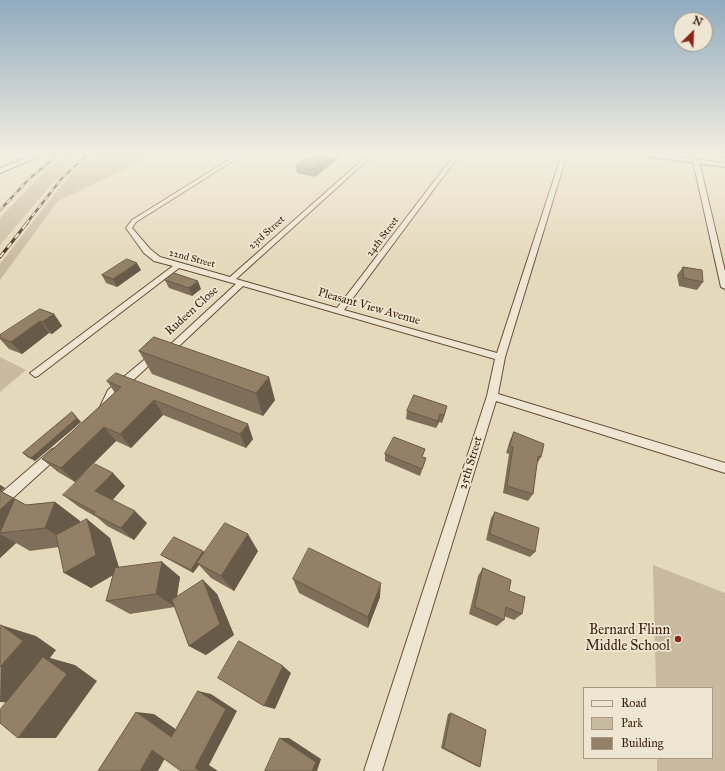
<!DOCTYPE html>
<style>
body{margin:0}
#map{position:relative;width:725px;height:771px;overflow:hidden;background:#e5d9bc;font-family:"IM FELL Great Primer",serif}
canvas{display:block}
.legend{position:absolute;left:583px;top:687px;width:130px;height:72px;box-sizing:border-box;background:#eee6d3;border:1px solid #a79783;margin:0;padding:5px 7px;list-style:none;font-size:12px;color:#3d200b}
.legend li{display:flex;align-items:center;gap:8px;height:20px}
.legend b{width:20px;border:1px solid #a79783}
.north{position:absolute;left:673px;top:12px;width:40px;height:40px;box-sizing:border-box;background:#eee6d3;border:1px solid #a79783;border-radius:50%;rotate:24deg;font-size:11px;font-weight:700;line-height:16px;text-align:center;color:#3d200b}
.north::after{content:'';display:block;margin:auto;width:14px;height:18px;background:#8f2418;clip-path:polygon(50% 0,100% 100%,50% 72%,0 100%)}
</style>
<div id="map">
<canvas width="725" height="771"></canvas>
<ul class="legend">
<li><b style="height:5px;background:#eee6d3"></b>Road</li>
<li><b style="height:11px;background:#c8ba9e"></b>Park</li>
<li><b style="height:11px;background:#948067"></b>Building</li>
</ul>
<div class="north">N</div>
</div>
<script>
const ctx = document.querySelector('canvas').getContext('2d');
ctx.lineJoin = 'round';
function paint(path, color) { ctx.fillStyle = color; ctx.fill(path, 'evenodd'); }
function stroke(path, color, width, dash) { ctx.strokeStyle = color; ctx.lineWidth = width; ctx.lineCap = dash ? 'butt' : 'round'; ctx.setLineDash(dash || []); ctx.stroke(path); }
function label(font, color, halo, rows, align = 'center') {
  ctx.font = font + ' "IM FELL Great Primer",serif'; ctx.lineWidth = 3.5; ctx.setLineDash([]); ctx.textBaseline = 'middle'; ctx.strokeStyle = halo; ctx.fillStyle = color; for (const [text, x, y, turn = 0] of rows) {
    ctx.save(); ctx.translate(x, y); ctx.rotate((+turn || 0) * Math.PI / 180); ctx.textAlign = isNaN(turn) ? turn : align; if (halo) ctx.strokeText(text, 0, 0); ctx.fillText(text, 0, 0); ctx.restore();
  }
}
paint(new Path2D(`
 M64,154H81L46,191L0,245V218L46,170Z
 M93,154L154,155L58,201L0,280V264L53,196L74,171Z
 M0,357L26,370L0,392Z
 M653,565L725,593V771H657V758H712V688H656Z`), '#c8ba9e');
stroke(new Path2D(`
 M708,154L725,157`), '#806951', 2);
const street = new Path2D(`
 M238,154H244L136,222L132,228L150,249L160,257L230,277L369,154H374L236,279L337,308L455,154H460L344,310L497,353L562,154H567L505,357L498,394L725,463V473L496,401L382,771H364L487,396L495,359L243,286L178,347L156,359L116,396L108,412L104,413L100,412L99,409L108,390L150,355L172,343L236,284L179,268L38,376L35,377L30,373L173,266L154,261L144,253L126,228L132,220Z
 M696,159L699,161L725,271V289L721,287L693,161Z
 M55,448L59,450L61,453L59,456L4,506L0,508V494L51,450Z`);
const secondary = new Path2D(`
 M35,154H45L0,173V168Z
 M641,154H661L725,163V167L644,156Z`);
stroke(street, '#674e37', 2);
stroke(secondary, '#3d200b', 2);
paint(street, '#eee6d3');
paint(secondary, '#eee6d3');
const railFar1 = new Path2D(`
 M0,210L29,179L59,154
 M26,224L62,178L88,154`);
const rail = new Path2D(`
 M0,257L27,223`);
stroke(railFar1, '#3d200b', 2.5);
stroke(rail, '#3d200b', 3);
stroke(railFar1, '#eee6d3', 1.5, [5]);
stroke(rail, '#eee6d3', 2, [6]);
paint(new Path2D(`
 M311,154H343L315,177L297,173L296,165Z
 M683,267L703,282L697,290L679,286L677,275Z
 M141,270L117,287L106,283L102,275Z
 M165,280L201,289L192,296L169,288Z
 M54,314L62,326L52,334L49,333L22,354L9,349L0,339V335Z
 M154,337L275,400L263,416L152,374L139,351Z
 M107,381L253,439L246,448L163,415L131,448L116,441L75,482L58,472L42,459L115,393Z
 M407,411L445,414L442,423L439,422L436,428L406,419Z
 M72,412L81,422L35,461L27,457L23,453Z
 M514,432L541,457L537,464L533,494L528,501L503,493L509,454L506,453L510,440Z
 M385,454L423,457L426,458L424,465L420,476L385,461Z
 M0,485L5,488L1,491L26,505L55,502L80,521L79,523L110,538L119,568L162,562L180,577L177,597L203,580L217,594L234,635L206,655L189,646L175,607L130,614L106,601L113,575L91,588L59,547L30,551L16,543L0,558Z
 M125,486L112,500L147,523L134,540L107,526L98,518L79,507L63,495Z
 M495,512L535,552L530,557L486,540L491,518Z
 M258,551L234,591L211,578L199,565L193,573L164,557L161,555L204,552Z
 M483,568L509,591L522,614L514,620L504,616V620L497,626L469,614L478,576Z
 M293,579L380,597L368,628L299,593Z
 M451,713L480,767L476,766L441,748L448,714Z`), '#7f6e59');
paint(new Path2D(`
 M333,154H343L315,177L314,168Z
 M137,263L141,270L117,287L113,279Z
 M198,281L201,289L192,296L189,288Z
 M54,314L62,326L52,334L42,322Z
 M40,321L49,333L22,354L11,342Z
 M269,377L275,400L263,416L256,393Z
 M154,400L163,415L131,448L120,434Z
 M447,406L445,414L442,423L444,415Z
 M440,414L439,422L436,428Z
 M77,418L81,422L35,461L31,458Z
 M248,424L253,439L246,448L240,434Z
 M104,427L116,441L75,482L61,468Z
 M113,473L125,486L109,504L95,491Z
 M0,485L5,488L0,492Z
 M13,498L41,517L0,533V510Z
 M55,502L80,521L72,545L45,528Z
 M135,511L147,523L134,540L121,528Z
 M87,519L110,538L120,571L91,588L64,573Z
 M0,534L16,543L0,558Z
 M248,534L258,551L234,591L221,576Z
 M203,551L206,554L197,563L199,565L193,573L191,570Z
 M162,562L180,577L175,607L156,594Z
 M203,580L217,594L234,635L206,655L189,646Z
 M381,583L380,597L368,628V617Z
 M1,625L36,636L56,650L50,658L75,665L97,681L56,738H18L13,703L0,702Z
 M283,666L291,673L275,709L264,706Z
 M198,691L211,694L237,711L209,765L218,771H200L195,768Z
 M136,712L154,714L187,737H171Z
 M280,738H289L321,759L317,771H312Z
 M170,749L158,771H140L152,750Z`), '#685a48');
const building = new Path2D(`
 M311,154H333L314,168L296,165Z
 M127,259L137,263L113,279L102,275Z
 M683,267L702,270L703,282L684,278Z
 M174,273L198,281L189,288L165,280Z
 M40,309L54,314L42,322L40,321L11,342L0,338V335Z
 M154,337L269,377L256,393L139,351Z
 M116,373L248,424L240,434L154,400L120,434L104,427L61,468L42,459L121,387L107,381Z
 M414,395L447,406L444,415L440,414L438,421L407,411Z
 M72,412L77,418L31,458L23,453Z
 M514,432L544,444L541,457L538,456L533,494L507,486L513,447L510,446Z
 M394,437L425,449L422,457L426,458L422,469L385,454Z
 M95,464L113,473L95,491L135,511L121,528L93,514L95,512L63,495Z
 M0,491L13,498L0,510Z
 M15,499L26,505L55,502L45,528L0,533Z
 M495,512L539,528L535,552L490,534Z
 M87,519L96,555L64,573L56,535Z
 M225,523L248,534L221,576L197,563Z
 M174,537L203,551L191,570L161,555Z
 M309,548L381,583L368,617L293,579Z
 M162,562L156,594L106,601L115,568Z
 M483,568L511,580L509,591L525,597L522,614L506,607L504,620L475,607Z
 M203,580L220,624L189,646L172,600Z
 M1,625L23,641L0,667V626Z
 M239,641L283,666L264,706L218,678Z
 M43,657L67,674L18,738L0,723V710Z
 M198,691L226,709L195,768L200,771H181L152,750L140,771H98L136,712L171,737Z
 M451,713L486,730L480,767L444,748Z
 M280,738L316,762L312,771H265Z`);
paint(building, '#948067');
stroke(building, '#685a48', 1);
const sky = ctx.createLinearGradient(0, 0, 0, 262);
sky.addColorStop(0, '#90aabe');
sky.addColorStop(0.59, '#f3eee1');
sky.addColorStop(1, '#f3eee100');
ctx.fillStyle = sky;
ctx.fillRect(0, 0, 725, 262);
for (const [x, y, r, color] of [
 [678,639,4,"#8f2418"]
]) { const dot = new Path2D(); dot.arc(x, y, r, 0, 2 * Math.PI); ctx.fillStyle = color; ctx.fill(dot); stroke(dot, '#eee6d3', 1.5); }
label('10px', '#3d200b', '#eee6d3', [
 ["23rd Street",267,233,-42],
 ["24th Street",383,237,-53],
 ["22nd Street",192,259,15]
]);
label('12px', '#3d200b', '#eee6d3', [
 ["Pleasant View Avenue",369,307,16],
 ["Rudeen Close",192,311,-42],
 ["25th Street",471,463,-73]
]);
label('14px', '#3d200b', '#eee6d3', [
 ["Bernard Flinn",670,631],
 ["Middle School",670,647]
], 'right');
</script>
